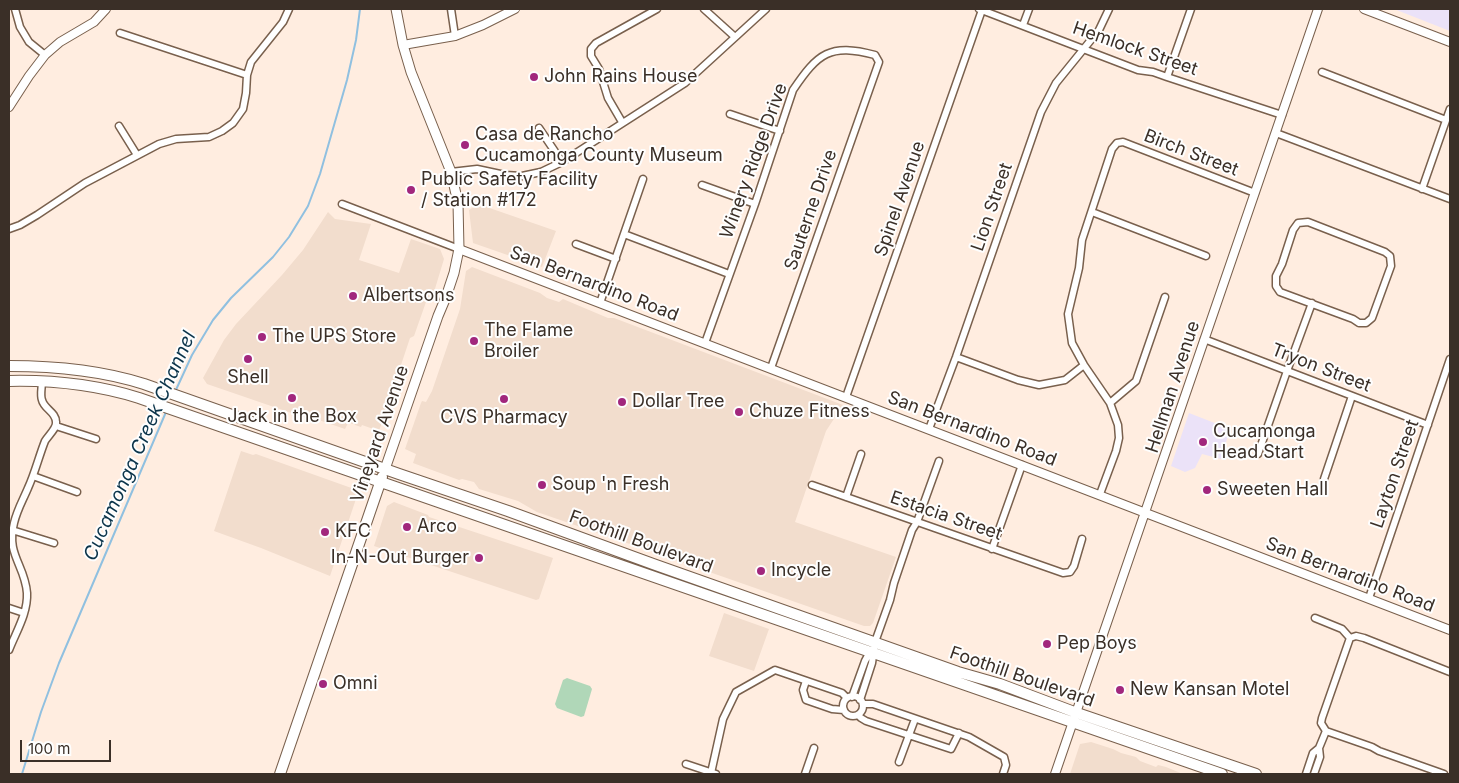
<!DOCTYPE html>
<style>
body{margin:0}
#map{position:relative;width:1459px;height:783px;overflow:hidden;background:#ffede0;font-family:Inter,sans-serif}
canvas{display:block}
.frame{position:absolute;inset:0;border:10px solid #3a2f27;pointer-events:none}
.scale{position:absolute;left:20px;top:740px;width:91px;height:22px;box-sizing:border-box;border:2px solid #3a2f27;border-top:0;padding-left:6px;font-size:15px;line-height:18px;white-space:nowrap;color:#3a2f27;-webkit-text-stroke:4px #fefefe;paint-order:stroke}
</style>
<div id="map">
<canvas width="1459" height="783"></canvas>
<div class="frame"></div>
<div class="scale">100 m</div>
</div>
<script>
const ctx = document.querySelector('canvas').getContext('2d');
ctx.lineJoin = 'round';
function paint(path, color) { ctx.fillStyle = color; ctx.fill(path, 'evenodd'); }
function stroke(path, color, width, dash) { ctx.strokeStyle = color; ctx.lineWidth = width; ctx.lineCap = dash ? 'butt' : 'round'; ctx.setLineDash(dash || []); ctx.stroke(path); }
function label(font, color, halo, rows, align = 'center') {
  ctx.font = font + ' Inter,sans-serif'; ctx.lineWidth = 4; ctx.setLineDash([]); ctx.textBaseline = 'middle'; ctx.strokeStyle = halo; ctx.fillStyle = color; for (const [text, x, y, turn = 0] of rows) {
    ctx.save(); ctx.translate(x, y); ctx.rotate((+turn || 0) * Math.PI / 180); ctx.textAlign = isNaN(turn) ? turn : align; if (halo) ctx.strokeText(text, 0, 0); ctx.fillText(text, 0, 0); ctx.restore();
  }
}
paint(new Path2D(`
 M478,204L556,231L542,267L473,243L469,210Z
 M328,212L335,219L371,224L359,260L399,273L411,239L440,249L444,259L434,292L426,302L414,336L410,338L379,431L362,425L361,427L355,425L354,423V424L348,423L345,429L307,416L306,418L207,384L203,378L224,340L236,324L282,275L303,250Z
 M472,267L540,293L547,298L559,302L563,299L608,318H614L843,405L826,431L795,522L896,557L873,623L870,626H864L675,560L674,558L659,553H656L537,512L518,501L479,489L474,482L462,479L459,480L413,463L416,454L405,449L421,403L422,401L426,402L432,391L460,309L466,271Z
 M241,451L253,455L256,454L357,490L358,493L330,576L261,548L214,531Z
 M394,502L428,515L429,517L553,558L539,599L536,600L374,546L387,506Z
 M724,613L769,629L754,671L709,656Z
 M1091,742L1113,749L1121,753L1136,757L1140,761L1156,767L1158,765L1166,767L1183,774H1070L1080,744Z`), '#f2ddcd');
paint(new Path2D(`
 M1394,9H1450V31Z
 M1189,413L1230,429L1221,459L1202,454L1195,468L1185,472L1171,466Z`), '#ebe2f8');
paint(new Path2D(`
 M567,678L590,686L592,689L584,716L581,717L557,708L555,704L563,680Z`), '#b0d7b8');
stroke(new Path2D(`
 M175,392L192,355L213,320L231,298L273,257L289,237L308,206L320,174L347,80L356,40L360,9
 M22,774L41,712L59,663L166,412`), '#90c0e0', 2);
const minor = new Path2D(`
 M15,9L20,27L29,42L45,55
 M451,9L455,36
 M704,9L735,37
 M979,9L1138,70L1153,72L1167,77L1282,115
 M1023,25L1029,9
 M120,33L247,75
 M1322,72L1446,120
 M1167,77L1191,9
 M730,114L780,131
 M622,122L608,98L599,69L591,56V49L596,43L657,9
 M119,126L137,155
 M539,128L562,162
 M1276,133L1450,199
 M451,172L477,169L505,175L522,176L541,172L562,162L685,83L766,9
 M702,185L755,204
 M1422,189L1450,109
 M342,204L459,249
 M1092,212L1206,256
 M1308,222L1385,252L1390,256L1391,266L1372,318L1366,323H1359L1353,319L1280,292L1276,286V276L1282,264L1293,230L1298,223Z
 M9,229L20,225L37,215L85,183L159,144L176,139L209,137L222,131L233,123L243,109L246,93L247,75L251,62L283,22L289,9
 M624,234L729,274
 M576,244L616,259
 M600,303L643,179
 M1204,339L1428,425
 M705,343L755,204L793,90C818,53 830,43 875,55L879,62L771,368
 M956,357L1018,380L1039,385L1065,380L1084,365
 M846,397L982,10
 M1110,403L1136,381L1165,297
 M56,426L96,439
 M929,429L956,357L1041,112L1056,83L1099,30L1109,9
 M1258,454L1287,371L1312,303
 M33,476L77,492
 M1324,479L1352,396
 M812,485L1063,573L1070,572L1074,566L1082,539
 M1100,494L1116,451L1119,438L1118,425L1110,403L1084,365L1072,343L1068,314L1079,268L1082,240L1112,149L1117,143L1123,142L1255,193
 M846,497L861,454
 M12,530L54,543
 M992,549L1022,465
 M1369,598L1450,359
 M9,608L24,613
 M1315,618L1342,629L1350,638
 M1350,638L1356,636L1364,638L1450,672
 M9,650C16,632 28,613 27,593C25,565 6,555 14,523C17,510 23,500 28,488C35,473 39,456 45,441C48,436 57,428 56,422C56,412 44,409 42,400C40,395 42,387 42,381
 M806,681L803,690L806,700L832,709L844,710
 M843 706a10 10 0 1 1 20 0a10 10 0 1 1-20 0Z
 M852,697L865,661L871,650
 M860,700L872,663L875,642L890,600L894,583L912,530L917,522L939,461
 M863,704H873L969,737L1004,757L1006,765L1003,774
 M858,715L861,718L866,721L951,749L959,733
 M1326,731L1372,747L1379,751L1444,774
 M1326,731L1321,723L1322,718L1350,638
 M899,762L915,719
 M686,764L716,774
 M711,773L723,719L736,692L775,670L842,693L847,698
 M805,774L814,748
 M1306,774L1313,753L1319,748
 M1314,774L1320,757L1319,748L1326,731`);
const tertiary = new Path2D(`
 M1364,9L1450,42
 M403,45L455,36L483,25L515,9
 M9,107L29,76L45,55L60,42L94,22L106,9
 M459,249L1450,630
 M1055,774L1318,9`);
const secondary = new Path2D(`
 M385,469L438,316L446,297L454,273L459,249L458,203L451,172L411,72L403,45L396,9`);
const primary = new Path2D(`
 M9,366C54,366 100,370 144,384L399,474L508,511L653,564L958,672L1000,684L1077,713L1256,774
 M9,381C53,380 97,385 139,398L1222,774
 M280,774L382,477`);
stroke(minor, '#79604d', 9);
stroke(tertiary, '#79604d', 10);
stroke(secondary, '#79604d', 11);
stroke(primary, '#79604d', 12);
stroke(minor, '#fff', 6);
stroke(tertiary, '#fff', 8);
stroke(secondary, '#fff', 9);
stroke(primary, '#fff', 10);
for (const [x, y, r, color] of [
 [534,77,5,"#a1277d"],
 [465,145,5,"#a1277d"],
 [411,190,5,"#a1277d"],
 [353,296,5,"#a1277d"],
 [262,337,5,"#a1277d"],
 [474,341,5,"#a1277d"],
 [248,359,5,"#a1277d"],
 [292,398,5,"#a1277d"],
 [504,399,5,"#a1277d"],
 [622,402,5,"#a1277d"],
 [739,412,5,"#a1277d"],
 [1203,442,5,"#a1277d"],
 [542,485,5,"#a1277d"],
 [1207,490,5,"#a1277d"],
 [407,527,5,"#a1277d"],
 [325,532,5,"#a1277d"],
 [479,558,5,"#a1277d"],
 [761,571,5,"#a1277d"],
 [1047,644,5,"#a1277d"],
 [323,684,5,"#a1277d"],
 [1120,690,5,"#a1277d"]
]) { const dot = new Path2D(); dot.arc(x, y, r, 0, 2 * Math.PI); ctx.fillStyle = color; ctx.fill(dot); stroke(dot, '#fefefe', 2); }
label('18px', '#3a2f27', '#fefefe', [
 ["Hemlock Street",1135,49,19],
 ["Birch Street",1191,153,21],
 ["Winery Ridge Drive",754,161,-70],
 ["Spinel Avenue",900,199,-71],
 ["Lion Street",992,207,-71],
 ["Sauterne Drive",811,210,-71],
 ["San Bernardino Road",594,284,21],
 ["Tryon Street",1321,368,21],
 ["Hellman Avenue",1173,387,-72],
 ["San Bernardino Road",972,429,21],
 ["Vineyard Avenue",380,434,-71],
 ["Layton Street",1395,474,-71],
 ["Estacia Street",946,516,19],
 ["Foothill Boulevard",641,542,20],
 ["San Bernardino Road",1350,575,21],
 ["Foothill Boulevard",1022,677,19]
]);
label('18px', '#3a2f27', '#fefefe', [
 ["John Rains House",544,77],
 ["Casa de Rancho",475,135],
 ["Cucamonga County Museum",475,156],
 ["Public Safety Facility",421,180],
 ["/ Station #172",421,201],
 ["Albertsons",363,296],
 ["The Flame",484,331],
 ["Broiler",484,352],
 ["The UPS Store",272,337],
 ["Shell",248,378,"center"],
 ["Dollar Tree",632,402],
 ["Chuze Fitness",749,412],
 ["Jack in the Box",292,417,"center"],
 ["CVS Pharmacy",504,418,"center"],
 ["Cucamonga",1213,432],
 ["Head Start",1213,453],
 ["Soup 'n Fresh",552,485],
 ["Sweeten Hall",1217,490],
 ["Arco",417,527],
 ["KFC",335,532],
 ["In-N-Out Burger",469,558,"right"],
 ["Incycle",771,571],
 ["Pep Boys",1057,644],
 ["Omni",333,684],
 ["New Kansan Motel",1130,690]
], 'left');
label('italic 19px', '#0b344a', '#fefefe', [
 ["Cucamonga Creek Channel",140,446,-66]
]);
</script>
